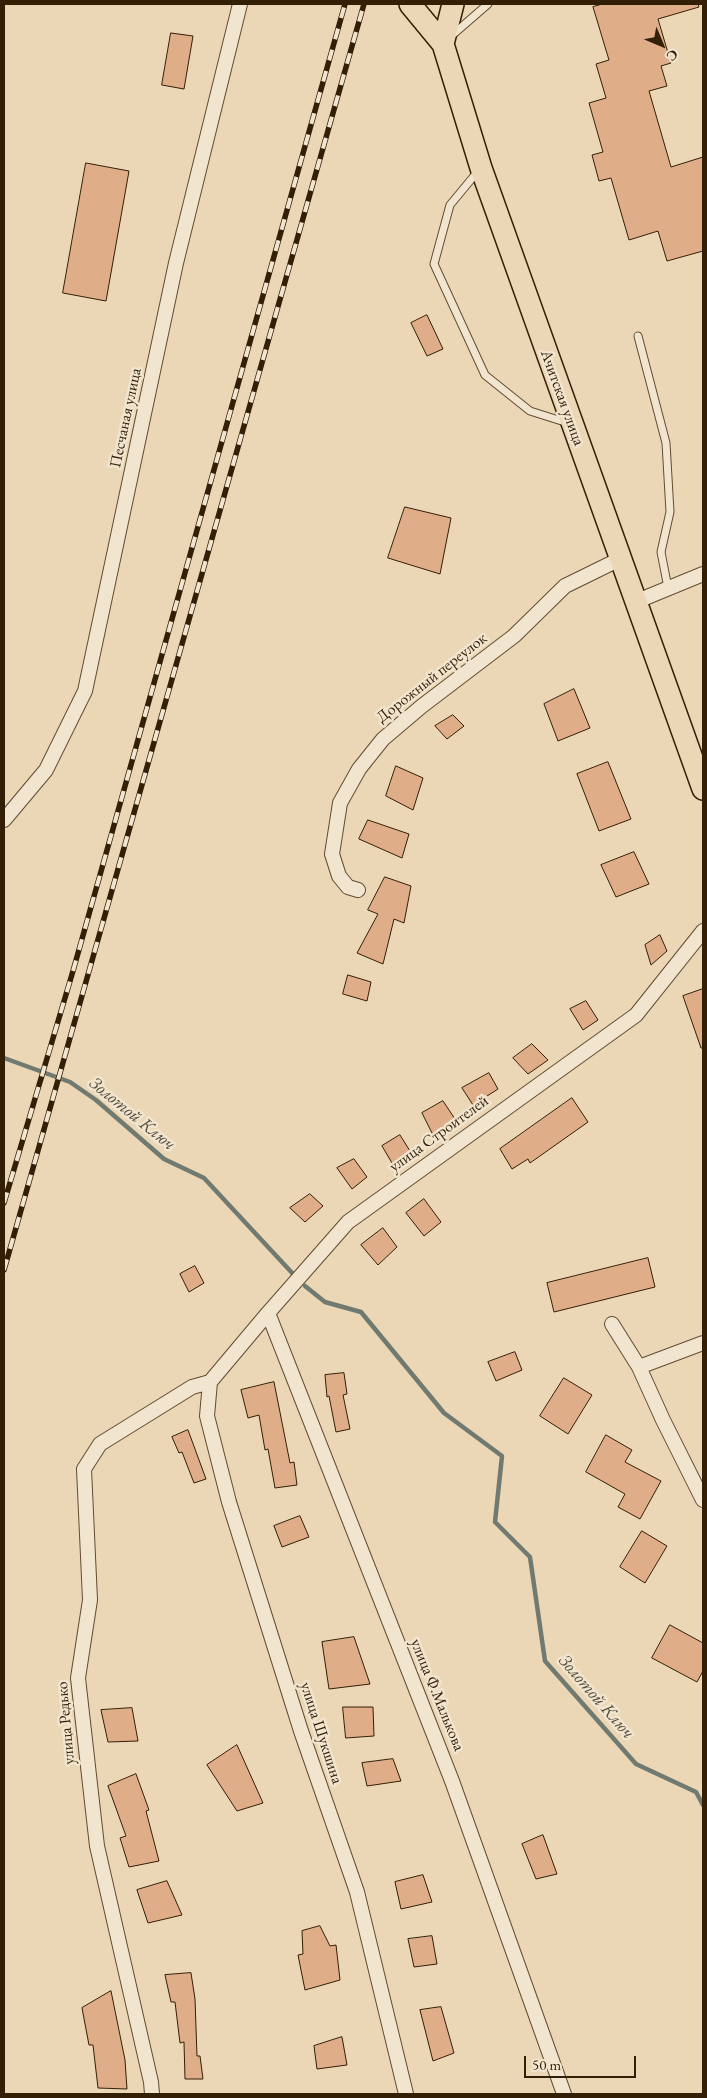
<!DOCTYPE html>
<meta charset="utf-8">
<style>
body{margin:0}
#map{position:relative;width:707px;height:2098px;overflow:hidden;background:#ebd7b5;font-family:"EB Garamond",serif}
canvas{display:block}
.frame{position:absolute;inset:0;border:5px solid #331e06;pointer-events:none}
.north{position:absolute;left:637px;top:20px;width:50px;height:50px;-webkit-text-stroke:4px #f2e5cf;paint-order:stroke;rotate:135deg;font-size:14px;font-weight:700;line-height:20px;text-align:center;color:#331e06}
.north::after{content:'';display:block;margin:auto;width:18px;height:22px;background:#331e06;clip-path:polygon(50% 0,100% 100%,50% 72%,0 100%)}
.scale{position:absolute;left:524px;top:2056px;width:112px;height:22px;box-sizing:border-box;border:2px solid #331e06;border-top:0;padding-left:6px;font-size:15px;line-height:18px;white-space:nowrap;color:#331e06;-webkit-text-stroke:4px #f2e5cf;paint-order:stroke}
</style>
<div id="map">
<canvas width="707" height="2098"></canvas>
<div class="frame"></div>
<div class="north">С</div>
<div class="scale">50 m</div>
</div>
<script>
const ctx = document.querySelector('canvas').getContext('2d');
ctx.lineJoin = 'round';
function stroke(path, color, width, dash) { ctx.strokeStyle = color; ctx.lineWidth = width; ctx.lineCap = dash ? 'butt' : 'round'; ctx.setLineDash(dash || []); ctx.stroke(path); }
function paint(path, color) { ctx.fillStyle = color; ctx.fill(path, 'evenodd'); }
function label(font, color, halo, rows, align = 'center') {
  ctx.font = font + ' "EB Garamond",serif'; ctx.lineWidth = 5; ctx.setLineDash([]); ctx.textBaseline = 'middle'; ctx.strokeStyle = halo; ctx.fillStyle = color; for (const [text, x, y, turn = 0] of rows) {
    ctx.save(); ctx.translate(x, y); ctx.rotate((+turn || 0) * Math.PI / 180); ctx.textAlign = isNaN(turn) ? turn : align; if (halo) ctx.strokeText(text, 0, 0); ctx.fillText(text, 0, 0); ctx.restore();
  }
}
stroke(new Path2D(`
 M4,1058L70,1082L96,1100L164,1159L204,1178L294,1275
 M305,1286L325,1302L361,1312L444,1413L502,1456L495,1522L530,1557L545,1661L636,1764L696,1792L703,1805`), '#717a70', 4.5);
const building = new Path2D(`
 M603,4H698L699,7L658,19L671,63L661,66L667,86L649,91L671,167L703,157V251L667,261L658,231L629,240L611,178L599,181L592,155L603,152L589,103L606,98L596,64L609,60L593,7Z
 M171,33L193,36L184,89L162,85Z
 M86,163L129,171L106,301L63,293Z
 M427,315L443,349L427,356L411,323Z
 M405,507L451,518L440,574L388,558Z
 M574,689L590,728L558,741L544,704Z
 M453,715L464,726L447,739L435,726Z
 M608,762L631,819L599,831L577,774Z
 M396,766L423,778L413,810L386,796Z
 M368,820L409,834L402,858L359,839Z
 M634,852L649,884L616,897L601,865Z
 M385,877L411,886L404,923L394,919L383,964L357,953L378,914L368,910Z
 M660,935L667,951L651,965L645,945Z
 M348,975L371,982L367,1001L343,994Z
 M703,989V1048H701L683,996Z
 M586,1001L598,1020L583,1030L570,1009Z
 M532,1044L548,1060L528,1074L513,1058Z
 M489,1073L498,1089L473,1105L462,1088Z
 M572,1098L588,1122L530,1163L528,1159L512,1169L500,1149Z
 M443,1101L455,1119L433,1135L422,1113Z
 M400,1135L410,1151L392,1163L382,1146Z
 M354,1159L367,1177L352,1189L337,1168Z
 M310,1194L323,1206L305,1222L290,1208Z
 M424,1199L441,1222L424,1236L406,1213Z
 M383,1228L397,1247L378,1265L361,1245Z
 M648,1258L655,1287L554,1312L547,1283Z
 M195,1266L204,1283L189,1292L180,1274Z
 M515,1352L522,1370L496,1381L488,1362Z
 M344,1373L347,1394L343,1395L350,1429L336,1432L329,1396L327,1397L325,1375Z
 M564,1378L592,1395L568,1434L540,1416Z
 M274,1382L290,1463L294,1462L297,1485L275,1488L268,1449L265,1450L259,1415L248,1418L241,1390Z
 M188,1430L206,1479L194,1483L182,1452L179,1453L172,1437Z
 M606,1435L632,1450L625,1462L661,1481L640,1519L618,1507L625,1494L586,1472Z
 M300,1516L309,1537L282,1547L274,1526Z
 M642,1531L667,1546L645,1583L620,1567Z
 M670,1625L703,1643V1671L697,1682L652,1658Z
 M354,1637L370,1684L329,1689L322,1642Z
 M343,1707H373L374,1736L346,1738Z
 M132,1708L138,1741L108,1742L101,1710Z
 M237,1745L263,1803L237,1811L207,1765Z
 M393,1759L401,1781L367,1786L362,1763Z
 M136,1774L149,1810L146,1811L159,1861L129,1867L120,1838L126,1836L108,1786Z
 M543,1835L557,1874L536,1879L522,1844Z
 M423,1875L432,1902L401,1909L395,1882Z
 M167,1881L182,1915L148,1923L137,1890Z
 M320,1926L330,1946L336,1945L340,1980L305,1990L298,1955L303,1954L302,1931Z
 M432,1936L437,1964L414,1967L408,1939Z
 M191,1973L195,1999L197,2056H200L203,2079H185L184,2042L180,2043L175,2002H171L165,1975Z
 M111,1991L125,2060L127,2089L98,2088L93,2045H89L82,2008Z
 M441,2007L454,2053L433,2061L420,2010Z
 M342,2037L347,2065L317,2069L314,2046Z`);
paint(building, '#e0ad89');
stroke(building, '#331e06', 1);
const lane = new Path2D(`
 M450,37L488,4
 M479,170L450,205L434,264L485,375L530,411L568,423
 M638,336L666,443L670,512L661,552L668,588`);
const street = new Path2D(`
 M635,602L703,574
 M4,820L46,770L85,691L176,263L240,4
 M358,890L348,887L339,876L332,854L340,803L359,769L383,739L422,706L514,636L565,586L620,559
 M268,1313L452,1781L564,2094
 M612,1324L639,1367L663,1420L703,1500
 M639,1367L703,1343
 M210,1382L207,1416L229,1502L301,1731L357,1892L406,2094
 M210,1382L268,1313L348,1222L636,1015L703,931
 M152,2094L151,2082L97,1846L78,1678L90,1600L84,1469L100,1444L192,1387L210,1382`);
const primary = new Path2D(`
 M410,4L443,44
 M453,4L443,44L481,168L703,789`);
stroke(lane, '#614c32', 9);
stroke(street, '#614c32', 16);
stroke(primary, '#331e06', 24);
stroke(lane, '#f2e5cf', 7);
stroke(street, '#f2e5cf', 14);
stroke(primary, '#ebd7b5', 21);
const rail = new Path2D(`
 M4,1203L73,971L345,4
 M4,1270L364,4`);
stroke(rail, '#331e06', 5.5);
stroke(rail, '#f2e5cf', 4, [11]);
label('16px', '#331e06', '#f2e5cf', [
 ["Ачитская улица",562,398,70],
 ["Песчаная улица",126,418,-78],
 ["Дорожный переулок",432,678,-38],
 ["улица Строителей",439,1134,-36],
 ["улица Ф.Малькова",437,1695,68],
 ["улица Редько",66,1723,-95],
 ["улица Шукшина",321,1733,72]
]);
label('italic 18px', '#524c3b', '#f2e5cf', [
 ["Золотой Ключ",132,1114,39],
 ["Золотой Ключ",596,1697,49]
]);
</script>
